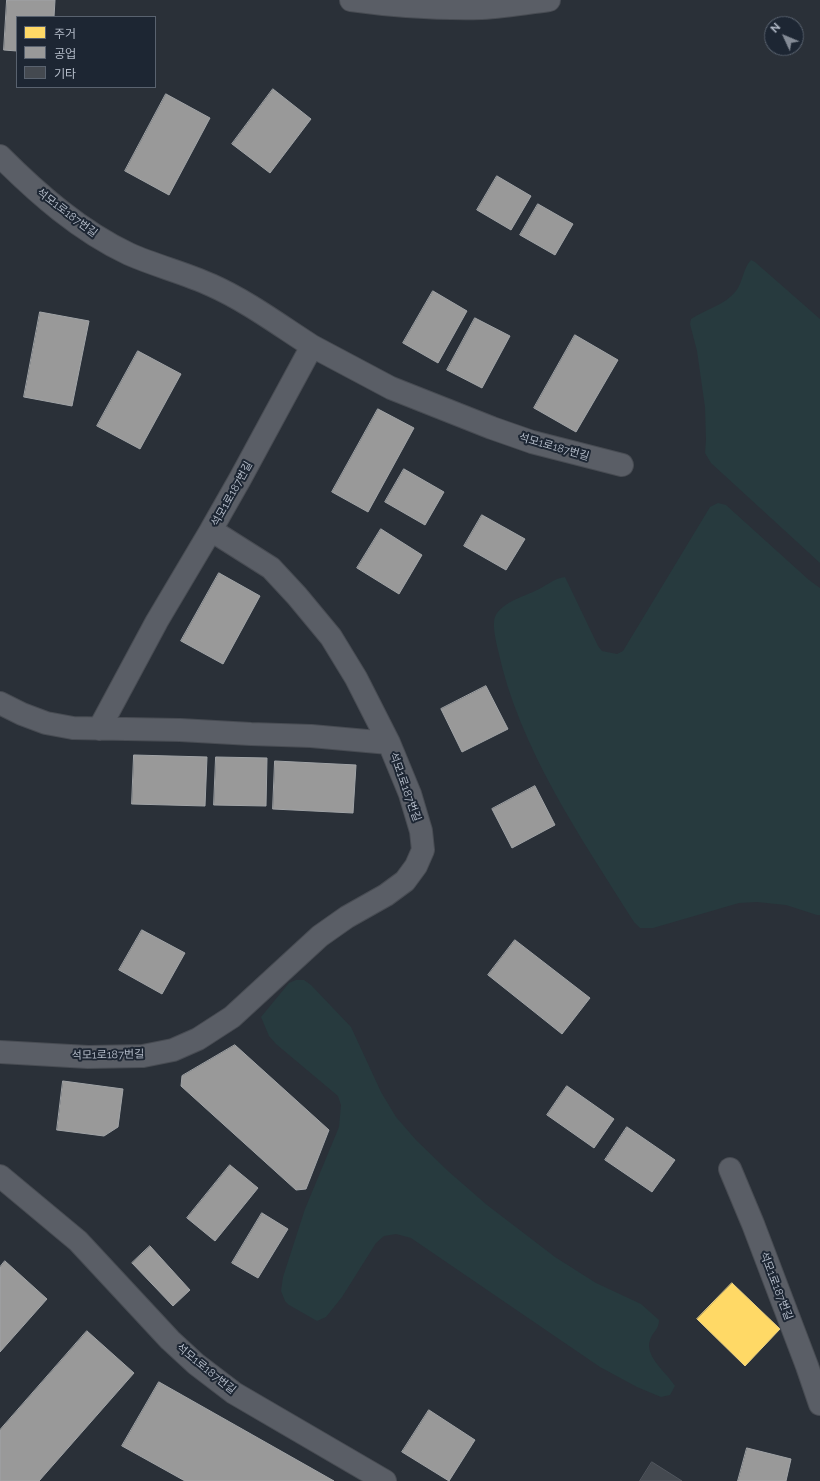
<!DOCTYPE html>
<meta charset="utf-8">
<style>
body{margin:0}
#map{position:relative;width:820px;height:1481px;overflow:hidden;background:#2a3038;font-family:Raleway,"Noto Sans KR",sans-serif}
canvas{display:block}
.legend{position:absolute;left:16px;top:16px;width:140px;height:72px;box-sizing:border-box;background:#1d2633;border:1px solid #59626f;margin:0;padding:5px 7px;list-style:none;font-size:12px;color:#b4bcc9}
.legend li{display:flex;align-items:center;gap:8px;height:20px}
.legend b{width:20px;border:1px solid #59626f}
.north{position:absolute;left:764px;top:16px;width:40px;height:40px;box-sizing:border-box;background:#1d2633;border:1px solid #59626f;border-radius:50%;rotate:314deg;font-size:11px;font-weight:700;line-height:16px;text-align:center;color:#b4bcc9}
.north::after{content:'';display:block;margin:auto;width:14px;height:18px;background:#848b96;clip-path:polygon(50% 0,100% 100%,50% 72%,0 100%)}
</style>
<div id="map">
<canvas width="820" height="1481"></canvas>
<ul class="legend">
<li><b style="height:11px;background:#ffd966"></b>주거</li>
<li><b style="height:11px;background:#999"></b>공업</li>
<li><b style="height:11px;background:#444950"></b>기타</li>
</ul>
<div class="north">N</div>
</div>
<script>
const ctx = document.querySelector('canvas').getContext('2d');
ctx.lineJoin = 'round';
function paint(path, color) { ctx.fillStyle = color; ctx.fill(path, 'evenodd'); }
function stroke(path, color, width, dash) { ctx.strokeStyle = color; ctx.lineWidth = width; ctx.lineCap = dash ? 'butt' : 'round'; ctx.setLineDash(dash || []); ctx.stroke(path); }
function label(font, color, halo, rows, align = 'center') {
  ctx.font = font + ' Raleway,"Noto Sans KR",sans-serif'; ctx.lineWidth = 4; ctx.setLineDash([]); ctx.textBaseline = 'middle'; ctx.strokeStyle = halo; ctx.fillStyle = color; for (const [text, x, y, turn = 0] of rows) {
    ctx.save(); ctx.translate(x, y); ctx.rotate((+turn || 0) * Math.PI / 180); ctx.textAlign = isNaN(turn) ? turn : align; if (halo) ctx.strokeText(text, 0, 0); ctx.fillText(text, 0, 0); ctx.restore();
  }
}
paint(new Path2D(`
 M751,260L755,262L820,319V563L711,463L705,453L706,440L705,407L697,351L690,324L691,319C706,309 725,305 736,291C743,282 743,268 751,260Z
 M718,503L726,505L809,580L820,588V915H817L786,905L757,902L739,903L653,928H640L634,922C581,838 519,748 498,650C496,642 492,624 495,617C501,603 522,597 535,591C545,587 554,578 565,577L598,646L602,651L617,654L623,651L710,507Z
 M296,980H304L311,985L351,1027L381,1092L396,1117L416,1140L448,1171L487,1205L555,1257L596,1283L641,1304L659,1320C659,1330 653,1331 650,1340C644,1356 667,1373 675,1386L670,1395L661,1397L637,1387L600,1367L411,1238L396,1234L384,1236L376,1243L342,1297L326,1317L317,1321L289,1305L285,1301L281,1291L283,1277L305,1209L339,1127L341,1105L338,1096L276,1044L269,1036L261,1017L289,983Z`), '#273a3e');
const homes = new Path2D(`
 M732,1283L780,1329L745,1366L697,1319Z`);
paint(homes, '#ffd966');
stroke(homes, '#e8d084', 1);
const industry = new Path2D(`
 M7,0H55L54,17H17V51L4,50Z
 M273,89L311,119L270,173L232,144Z
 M166,94L210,118L169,195L125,171Z
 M497,176L531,196L511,230L477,210Z
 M538,204L573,224L555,255L520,235Z
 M433,291L467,311L438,363L403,343Z
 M40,312L89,321L72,406L24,397Z
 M475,318L510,336L482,388L447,370Z
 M575,335L618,360L576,432L534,408Z
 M138,351L181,374L140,449L97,426Z
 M378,409L414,428L368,512L332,492Z
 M404,469L444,492L425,525L385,502Z
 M482,515L525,539L506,570L464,546Z
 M381,529L422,555L399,594L357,568Z
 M219,573L260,596L223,664L181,641Z
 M486,686L508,729L462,752L441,709Z
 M134,755L207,757L205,806L132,804Z
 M216,757L267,758L266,806L214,805Z
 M275,761L356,765L353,813L273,809Z
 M535,786L555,825L512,848L492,809Z
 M142,930L185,953L162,994L119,970Z
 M515,940L590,998L562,1034L488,975Z
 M235,1045L329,1130L306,1189L296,1190L181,1086L182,1076Z
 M63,1081L123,1089L118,1127L104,1136L57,1130Z
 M567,1086L614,1119L594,1148L547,1115Z
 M627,1127L675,1160L652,1192L605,1160Z
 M230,1165L258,1188L215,1241L187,1218Z
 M262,1213L288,1229L258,1278L232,1263Z
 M150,1246L190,1290L173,1306L132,1263Z
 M5,1261L47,1299L0,1352V1267Z
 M87,1331L134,1373L39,1481H0V1430Z
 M159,1382L334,1481H185L122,1446Z
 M429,1410L475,1440L449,1481L402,1452Z
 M747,1448L791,1459L786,1481H738Z`);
paint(industry, '#999');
stroke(industry, '#a1a4a7', 1);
const building = new Path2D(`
 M652,1462L682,1481H640Z`);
paint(building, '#444950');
stroke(building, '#52575f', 1);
const minor = new Path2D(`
 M351,0C394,6 438,9 482,8C504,7 527,3 549,0
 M0,156C38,194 80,231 129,254C156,266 185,273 211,285C247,301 279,325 312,346L240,479L211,530L271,568L297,596L331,637L356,678L389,743L410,794L421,831L423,850L416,866L405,881L386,895L347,917L320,936L232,1017L198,1039L173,1050L143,1056L88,1057L0,1052
 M312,346L391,388L492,428L532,442L622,465
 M0,703L22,714L46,723L73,728L180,730L251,734L311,736L389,743
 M99,729L157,621L211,530
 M730,1169L753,1224L807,1366L820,1404
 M0,1176L78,1241L170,1340L196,1364L234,1393L385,1481`);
stroke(minor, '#484c53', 24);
stroke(minor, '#5a5e66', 22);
label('11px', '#b4bcc9', '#1d2633', [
 ["석모1로187번길",67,213,37],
 ["석모1로187번길",554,447,16],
 ["석모1로187번길",232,494,-61],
 ["석모1로187번길",405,787,70],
 ["석모1로187번길",108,1055,-1],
 ["석모1로187번길",776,1286,69],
 ["석모1로187번길",206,1369,39]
]);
</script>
